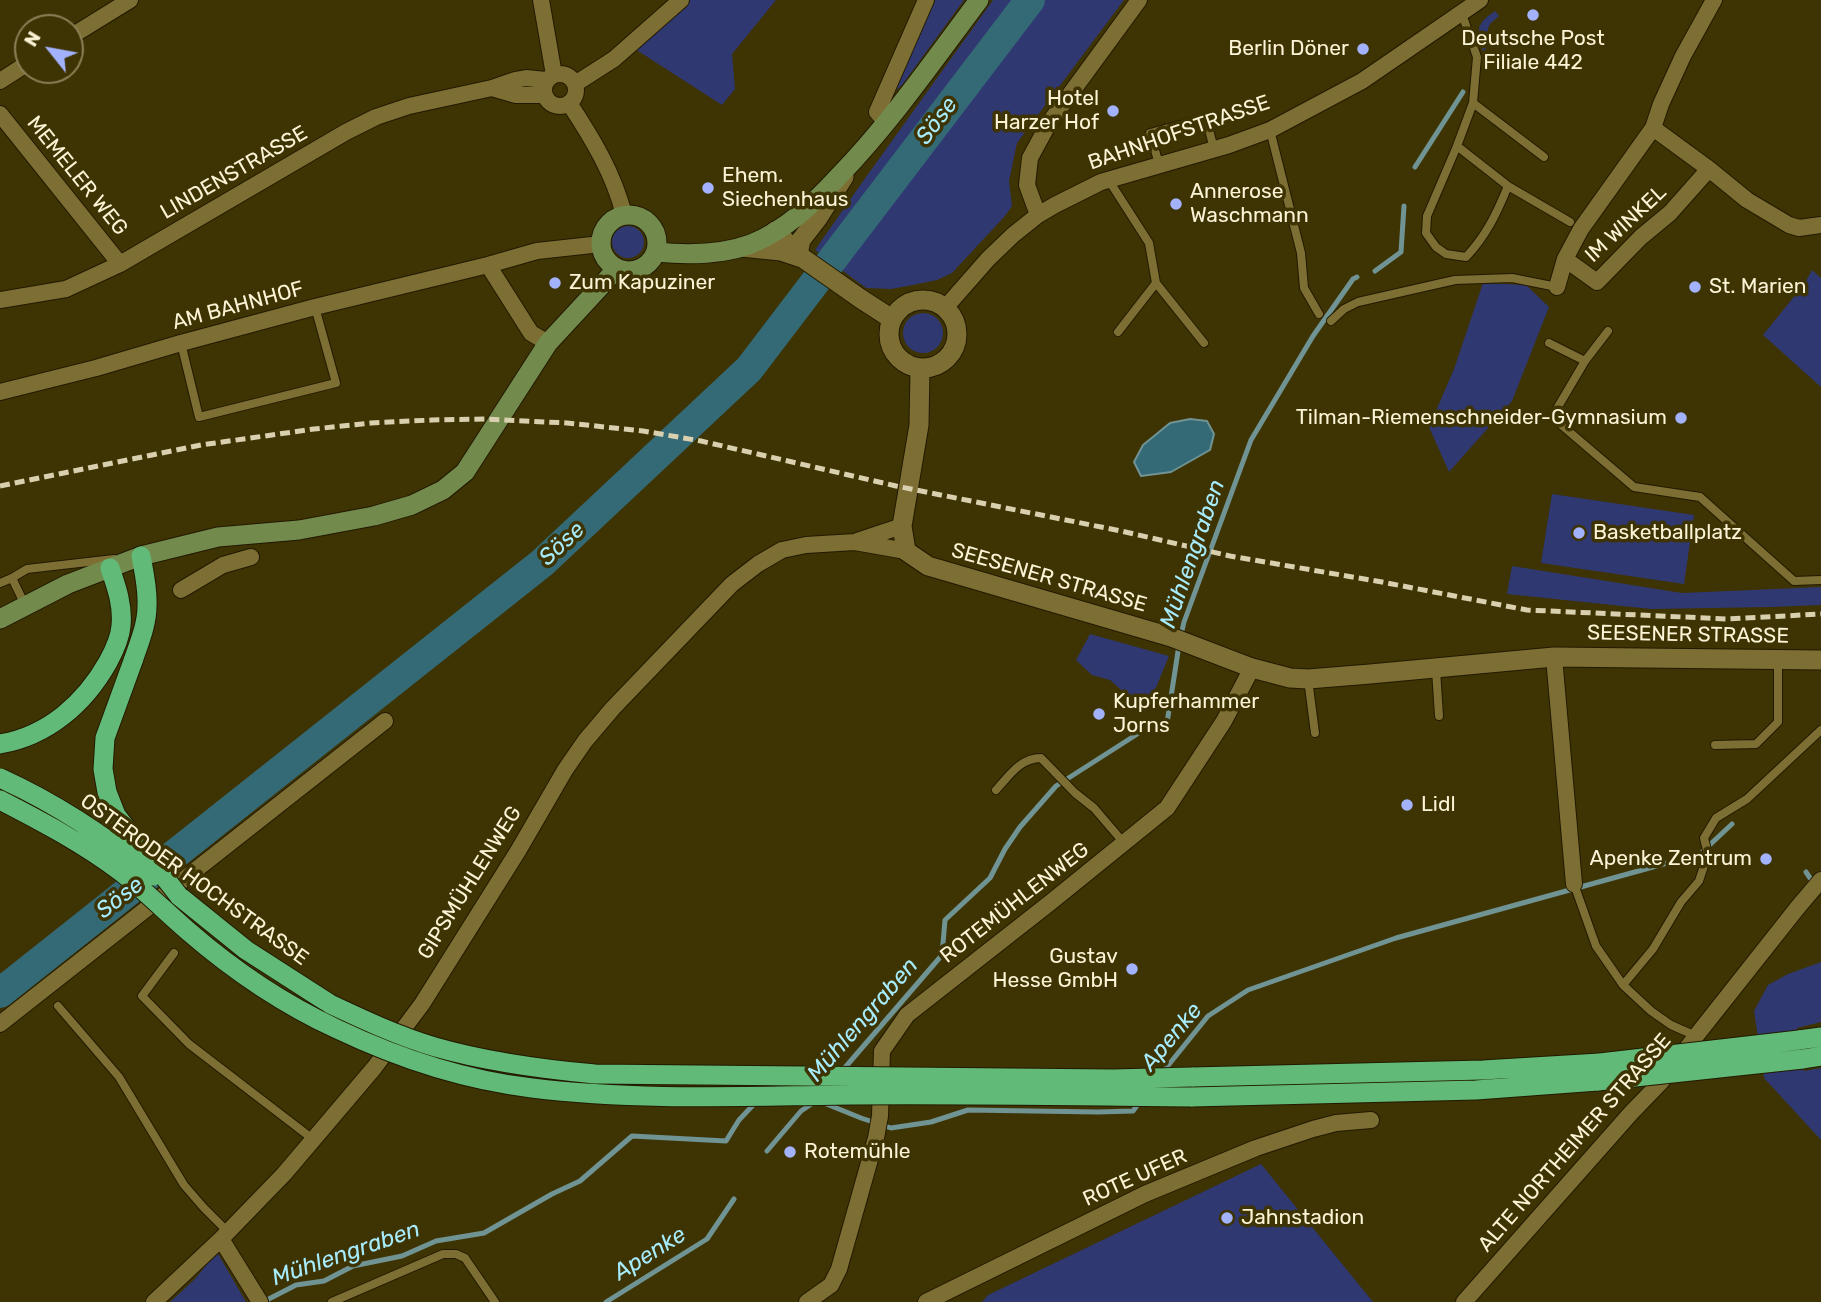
<!DOCTYPE html>
<meta charset="utf-8">
<style>
body{margin:0}
#map{position:relative;width:1821px;height:1302px;overflow:hidden;background:#3e3302;font-family:Rubik,sans-serif}
canvas{display:block}
.north{position:absolute;left:14px;top:14px;width:70px;height:70px;box-sizing:border-box;background:#3e3302;border:2px solid #8a8057;border-radius:50%;rotate:301deg;font-size:19px;font-weight:700;line-height:28px;text-align:center;color:#fcf4d6}
.north::after{content:'';display:block;margin:auto;width:24px;height:32px;background:#a3b2fd;clip-path:polygon(50% 0,100% 100%,50% 72%,0 100%)}
</style>
<div id="map">
<canvas width="1821" height="1302"></canvas>
<div class="north">N</div>
</div>
<script>
const ctx = document.querySelector('canvas').getContext('2d');
ctx.lineJoin = 'round';
function paint(path, color) { ctx.fillStyle = color; ctx.fill(path, 'evenodd'); }
function stroke(path, color, width, dash) { ctx.strokeStyle = color; ctx.lineWidth = width; ctx.lineCap = dash ? 'butt' : 'round'; ctx.setLineDash(dash || []); ctx.stroke(path); }
function label(font, color, halo, rows, align = 'center') {
  ctx.font = font + ' Rubik,sans-serif'; ctx.lineWidth = 7; ctx.setLineDash([]); ctx.textBaseline = 'middle'; ctx.strokeStyle = halo; ctx.fillStyle = color; for (const [text, x, y, turn = 0] of rows) {
    ctx.save(); ctx.translate(x, y); ctx.rotate((+turn || 0) * Math.PI / 180); ctx.textAlign = isNaN(turn) ? turn : align; if (halo) ctx.strokeText(text, 0, 0); ctx.fillText(text, 0, 0); ctx.restore();
  }
}
paint(new Path2D(`
 M690,0H776L732,54L735,89L722,105L635,49Z
 M934,0H964L902,85L886,99L902,64L917,41Z
 M993,0H1124L1017,143L1009,181L1012,206L1005,216L952,273L937,280L913,285L891,289L866,288L815,250L861,184Z
 M1495,11L1499,16C1487,26 1486,27 1490,43L1483,52C1478,28 1474,26 1495,11Z
 M612 242a16 16 0 1 1 32 0a16 16 0 1 1-32 0Z
 M1812,270L1821,278V387L1763,335L1805,283Z
 M1483,283L1526,285L1549,307L1512,401L1449,472L1429,427L1454,369Z
 M903 333a20 20 0 1 1 40 0a20 20 0 1 1-40 0Z
 M1552,494L1694,515L1684,584L1541,563Z
 M1512,566L1682,593L1821,587V605L1771,607L1651,609L1507,594Z
 M1090,634L1169,656L1146,712L1110,680L1092,675L1076,660Z
 M1821,962V1022L1797,1028L1804,1071L1821,1068V1140L1764,1078L1754,1011L1768,985L1788,974Z
 M1261,1164L1373,1302H982L988,1295Z
 M217,1252L246,1302H170L195,1279Z`), '#303871');
const water = new Path2D(`
 M1190,419L1207,421L1214,434L1210,450L1171,472L1141,476L1134,462L1143,445L1170,423Z`);
paint(water, '#346a76');
stroke(water, '#709393', 2);
stroke(new Path2D(`
 M1415,167L1463,92
 M1375,271L1401,252L1404,206
 M1181,635L1184,622L1251,440L1313,336L1353,279L1357,277
 M1806,872L1810,878
 M842,1071L942,955L945,920L990,878L1005,849L1020,827L1056,786L1142,731L1167,723L1179,645
 M1162,1073L1208,1016L1248,990L1396,938L1700,854L1732,824
 M824,1103L861,1118L891,1128L931,1122L968,1110L1098,1112L1133,1111L1141,1100
 M767,1151L801,1111L816,1101
 M263,1302L296,1285L324,1281L353,1266L402,1256L436,1241L484,1233L552,1194L580,1181L632,1136L726,1141L739,1120L756,1102
 M606,1302L707,1239L734,1199`), '#709393', 5);
stroke(new Path2D(`
 M0,993L542,563L749,369L1030,0`), '#346a76', 30);
const service = new Path2D(`
 M1462,14L1477,57L1473,103
 M1270,130L1301,253L1304,288L1319,314
 M1457,146L1508,186
 M1544,157L1473,103L1457,146L1427,216L1426,233L1436,247L1446,254L1466,257C1486,236 1497,213 1508,186L1570,222
 M1159,164L1150,133L1206,118L1214,149
 M1108,179L1149,243L1156,283L1204,343
 M1331,321L1344,309L1358,302L1455,280L1512,278L1557,287
 M1608,331L1585,361L1552,417L1634,487L1700,497L1794,581L1821,580
 M1118,332L1156,283
 M181,343L199,417L336,383L315,307
 M1549,343L1585,361
 M12,578L27,569L114,559
 M0,583L12,578L25,605
 M1436,670L1439,716
 M1308,679L1315,733
 M1715,745L1756,744L1778,722V661
 M996,790C1009,776 1020,758 1041,758L1075,793L1094,808L1124,843
 M1574,884L1596,946L1623,985L1651,1011L1671,1025L1696,1036
 M174,953L142,996L189,1044L314,1140
 M1623,985L1653,949L1681,902L1699,881L1708,854L1704,838L1716,818L1747,799L1821,730
 M58,1006L119,1077L184,1185L204,1208L228,1232
 M332,1302L443,1254H456L465,1258L495,1302`);
const minor = new Path2D(`
 M541,0L554,75
 M70,37L130,0
 M544 90a16 16 0 1 1 32 0a16 16 0 1 1-32 0Z
 M0,81L28,63
 M575,84L614,59L681,0
 M492,88L516,95H544
 M569,103C592,138 614,174 624,215
 M0,114L120,264
 M887,123L877,112L926,0
 M1653,128L1709,169L1747,200L1789,225L1799,228L1821,225
 M1038,215L1027,185L1030,158L1049,123L1139,0
 M1565,259L1597,282L1641,237L1670,213L1709,169
 M488,265L531,333L548,343
 M1557,287L1565,259L1581,229L1653,128L1661,104L1683,56L1714,0
 M0,300L66,289L120,264L346,132L376,117L409,106L492,88L515,80L526,78L546,80
 M945,308L988,259L1013,235L1038,215L1055,205L1101,182L1229,145L1270,130L1362,81L1480,0
 M0,392L96,368L181,343L315,307L488,265L537,251L601,244
 M857,541L902,526
 M181,590L223,565L251,557
 M1554,657L1574,884
 M0,1024L385,721
 M221,1239L260,1302
 M154,1302L221,1239L284,1174L374,1068L422,1004L518,851L565,770L585,741L613,708L732,584L758,564L782,550L806,545L855,542L906,551
 M807,1302L831,1285L839,1269L876,1138L880,1116L882,1051L907,1015L1051,902L1167,808L1224,721L1252,668
 M926,1302L1145,1194L1256,1148L1313,1129L1336,1123L1371,1120
 M1464,1302L1631,1113L1661,1082L1696,1036L1798,907L1821,880`);
const tertiary = new Path2D(`
 M775,231L804,259L861,299L892,319
 M741,247L781,251L799,257
 M798,254L801,240L818,218L844,177
 M889 334a34 34 0 1 1 68 0a34 34 0 1 1-68 0Z
 M920,368L919,425L902,526L906,551L928,566L1171,637L1252,668L1290,678L1308,679L1370,674L1554,657L1821,660`);
const secondary = new Path2D(`
 M601 243a28 28 0 1 1 56 0a28 28 0 1 1-56 0Z
 M656,252C687,255 722,255 751,244C786,230 814,203 839,176C891,122 934,60 979,0
 M0,619L68,584L141,556L218,537L299,530L374,516L412,505L443,490L465,472L548,343L611,275L615,268`);
const trunk = new Path2D(`
 M133,661C139,643 147,625 147,606C148,589 144,572 141,556
 M0,744C48,736 85,703 108,662C114,651 120,639 121,626C123,606 117,588 110,568
 M179,896L246,950L330,1004
 M1799,1040L1821,1037
 M1803,1059L1821,1056
 M1192,1077L1483,1070L1600,1063
 M1191,1097L1476,1090L1598,1081`);
stroke(service, '#221a00', 10);
stroke(minor, '#221a00', 18);
stroke(tertiary, '#221a00', 21);
stroke(secondary, '#221a00', 21);
stroke(trunk, '#221a00', 21);
stroke(service, '#7d6e33', 8);
stroke(minor, '#7d6e33', 16);
stroke(tertiary, '#7d6e33', 19);
stroke(secondary, '#738a4d', 19);
stroke(trunk, '#62ba78', 19);
stroke(new Path2D(`
 M0,486L201,445L314,429L371,423L432,420L485,419L567,423L643,431L701,441L896,486L1121,531L1230,556L1382,582L1527,610L1728,619L1821,614`), '#d8d0ae', 5, [10, 5]);
const trunkBridge = new Path2D(`
 M133,661L105,738L103,769L107,792L116,815L179,896
 M0,778C55,803 107,837 154,876
 M0,800C41,821 84,844 121,872C144,890 165,911 188,931C233,970 283,1004 337,1029C398,1058 465,1080 532,1088C638,1101 746,1096 852,1095C965,1094 1078,1096 1191,1097
 M330,1004C364,1020 398,1036 435,1047C487,1062 540,1069 595,1074L1113,1079L1192,1077
 M1600,1063L1799,1040
 M1598,1081L1803,1059`);
stroke(trunkBridge, '#221a00', 21, []);
stroke(trunkBridge, '#62ba78', 19);
for (const [x, y, r, color] of [
 [1533,15,7,"#a3b2fd"],
 [1363,49,7,"#a3b2fd"],
 [1113,111,7,"#a3b2fd"],
 [708,188,7,"#a3b2fd"],
 [1176,204,7,"#a3b2fd"],
 [555,283,7,"#a3b2fd"],
 [1695,287,7,"#a3b2fd"],
 [1681,418,7,"#a3b2fd"],
 [1579,533,7,"#a3b2fd"],
 [1099,714,7,"#a3b2fd"],
 [1407,805,7,"#a3b2fd"],
 [1766,859,7,"#a3b2fd"],
 [1132,969,7,"#a3b2fd"],
 [790,1152,7,"#a3b2fd"],
 [1227,1218,7,"#a3b2fd"]
]) { const dot = new Path2D(); dot.arc(x, y, r, 0, 2 * Math.PI); ctx.fillStyle = color; ctx.fill(dot); stroke(dot, '#3e3302', 2.5); }
label('21px', '#fcf4d6', '#3e3302', [
 ["Deutsche Post",1533,39,"center"],
 ["Filiale 442",1533,63,"center"],
 ["Berlin Döner",1349,49,"right"],
 ["Hotel",1099,99,"right"],
 ["Harzer Hof",1099,123,"right"],
 ["Ehem.",722,176],
 ["Siechenhaus",722,200],
 ["Annerose",1190,192],
 ["Waschmann",1190,216],
 ["Zum Kapuziner",569,283],
 ["St. Marien",1709,287],
 ["Tilman-Riemenschneider-Gymnasium",1667,418,"right"],
 ["Basketballplatz",1593,533],
 ["Kupferhammer",1113,702],
 ["Jorns",1113,726],
 ["Lidl",1421,805],
 ["Apenke Zentrum",1752,859,"right"],
 ["Gustav",1118,957,"right"],
 ["Hesse GmbH",1118,981,"right"],
 ["Rotemühle",804,1152],
 ["Jahnstadion",1241,1218]
], 'left');
label('21px', '#fcf4d6', '#3e3302', [
 ["BAHNHOFSTRASSE",1179,133,-19],
 ["LINDENSTRASSE",234,173,-30],
 ["MEMELER WEG",77,176,51],
 ["IM WINKEL",1626,224,-43],
 ["AM BAHNHOF",238,306,-15],
 ["SEESENER STRASSE",1049,578,16],
 ["SEESENER STRASSE",1688,635,1],
 ["OSTERODER HOCHSTRASSE",194,880,36],
 ["GIPSMÜHLENWEG",470,883,-58],
 ["ROTEMÜHLENWEG",1015,903,-38],
 ["ALTE NORTHEIMER STRASSE",1575,1143,-49],
 ["ROTE UFER",1135,1178,-24]
]);
label('italic 23px', '#a7ecfd', '#3e3302', [
 ["Söse",937,121,-53],
 ["Söse",562,544,-43],
 ["Mühlengraben",1193,554,-71],
 ["Söse",120,898,-38],
 ["Mühlengraben",863,1020,-49],
 ["Apenke",1172,1037,-50],
 ["Mühlengraben",346,1254,-19],
 ["Apenke",650,1254,-32]
]);
</script>
